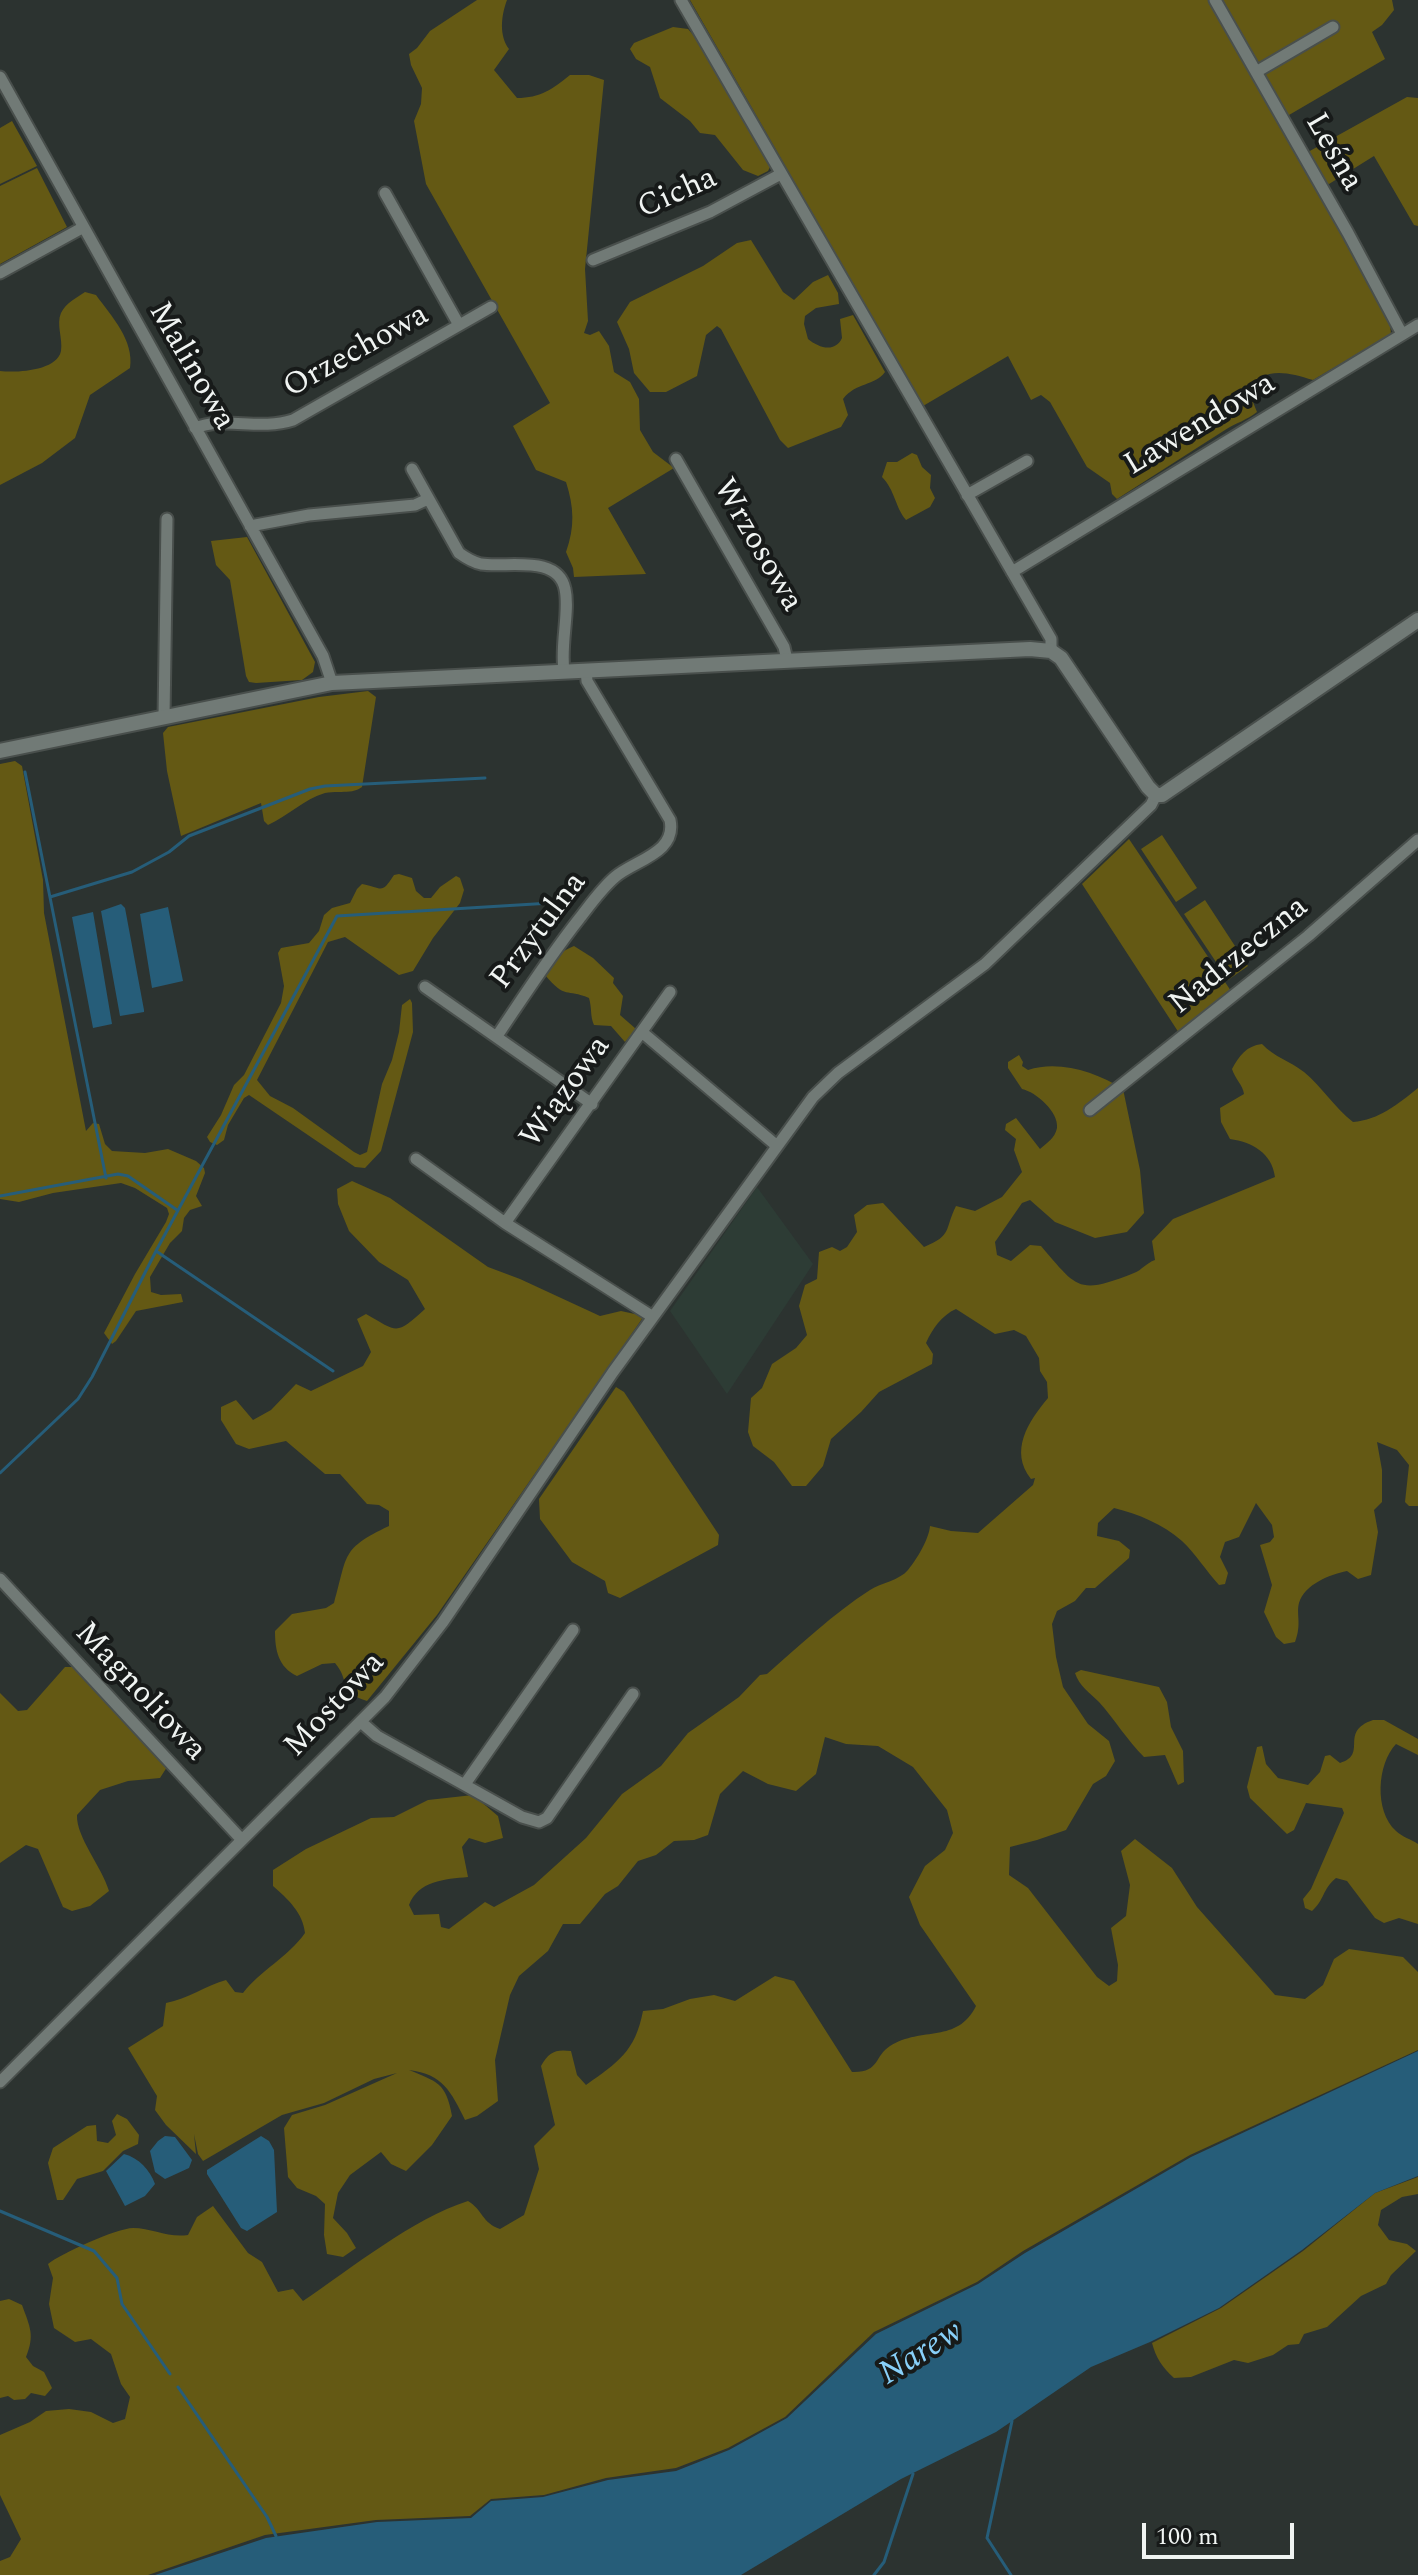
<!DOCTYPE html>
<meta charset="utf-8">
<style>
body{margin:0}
#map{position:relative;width:1418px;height:2575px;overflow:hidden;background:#2c3330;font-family:Spectral,serif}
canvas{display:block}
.scale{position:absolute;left:1142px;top:2523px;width:152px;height:36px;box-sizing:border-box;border:4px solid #f0f4f2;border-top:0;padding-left:10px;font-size:24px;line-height:28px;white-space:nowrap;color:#f0f4f2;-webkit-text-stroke:6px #171a19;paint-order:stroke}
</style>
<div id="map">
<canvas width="1418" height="2575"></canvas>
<div class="scale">100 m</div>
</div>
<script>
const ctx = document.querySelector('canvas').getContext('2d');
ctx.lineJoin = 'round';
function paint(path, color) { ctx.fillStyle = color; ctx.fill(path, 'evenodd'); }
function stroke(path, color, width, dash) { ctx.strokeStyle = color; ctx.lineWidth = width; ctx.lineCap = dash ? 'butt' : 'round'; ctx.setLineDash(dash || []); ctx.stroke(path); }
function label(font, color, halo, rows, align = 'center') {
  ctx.font = font + ' Spectral,serif'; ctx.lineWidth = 8; ctx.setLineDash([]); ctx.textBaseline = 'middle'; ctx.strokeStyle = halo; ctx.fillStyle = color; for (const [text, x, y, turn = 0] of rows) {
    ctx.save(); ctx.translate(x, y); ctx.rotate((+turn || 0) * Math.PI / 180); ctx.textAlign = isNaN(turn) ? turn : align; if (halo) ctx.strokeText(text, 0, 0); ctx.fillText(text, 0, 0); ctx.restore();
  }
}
paint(new Path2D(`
 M757,1187L813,1264L727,1394L670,1311Z`), '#2d3c35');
paint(new Path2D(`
 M477,0H507C501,16 499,36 509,49L494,70L517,98C540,98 553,89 570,75H589L604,80L585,269L588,321L584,333L590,335L599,331L609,346L614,372L630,382L639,399L640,430L653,452L674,468L608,508L646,574L574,577L573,568L566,552C575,527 574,507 566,482L536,470L513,426L550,403L426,184L414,121L421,104L422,88L411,65L409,54L417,48L430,31Z
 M690,0H1392L1394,10L1382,25L1372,32L1385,59L1277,122L1372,284L1390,323L1391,334L1313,380C1284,371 1263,366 1243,394L1253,402L1257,412C1247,420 1236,423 1225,430L1117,499L1112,494L1110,483L1087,467L1050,402L1041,395L1031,400L1008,356L923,406Z
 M673,27L688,29L696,38L770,167L768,171L758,176L743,170L715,135L700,133L690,121L660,98L650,67L636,59L630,49L634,43Z
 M1407,97L1418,98V226L1414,225L1374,156L1329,184L1323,182L1307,158L1308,152Z
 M12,121L37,166L0,184V128Z
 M37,168L67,227L0,264V186Z
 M751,240L783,292L794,300L813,282L828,275L838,293L839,304L816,308L805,316L804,324L808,339C819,348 835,353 842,338L840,319L853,315L885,372C875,386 856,382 843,399L848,415L841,427L788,448L780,440L721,329L717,326L706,335L697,376L666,392H650L634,373L629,349L617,322L630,302L703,266L737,243Z
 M85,292L96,295C112,317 134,340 130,368L90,395L75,438L42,463L0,485V371C16,373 57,371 61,351C63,339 56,324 61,313C66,303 76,298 85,292Z
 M912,453L917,455L922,467L931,475L930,488L935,498L930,507L906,520C895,507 895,490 882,477L887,462H897Z
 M247,537L315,662L313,672L302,680L256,683L249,682L246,676L230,580L216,565L211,541Z
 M368,691L376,697L362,787C351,795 338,790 325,793C304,799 288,816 268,825L264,821L261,803L181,836L167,771L163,733L168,727L319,697Z
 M15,761L22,766L43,880L44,913L86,1131L93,1123L99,1124L105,1144L112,1151L145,1153L168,1149L196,1161L204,1168L205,1173L196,1196L202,1206L190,1210L184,1218L182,1231L170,1243L150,1277L151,1292L161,1295L181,1294L183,1302L136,1311L116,1341L112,1344L104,1333L135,1274L166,1222L169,1214L167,1208L135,1188L121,1183L53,1193L19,1202L0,1199V764Z
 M1162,835L1197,888L1176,902L1141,849Z
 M1129,839L1231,991L1179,1033L1082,884Z
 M399,874L412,878L416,891L424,898H431L440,887L456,876L460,878L464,890L460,903L433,938L413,971L399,975L345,937L328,942L257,1080L270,1096L293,1108L354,1152L360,1155L367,1152L382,1084L392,1060L399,1032L402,1005L410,999L412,1003L413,1032L381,1151L365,1168L355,1167L249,1095L244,1098L228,1125L224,1140L217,1145L210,1142L207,1137L221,1115L234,1085L244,1075L281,1003L284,986L278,953L281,948L309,943L319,931L324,915L332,908L350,903L357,889L362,884C383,888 381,895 394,875Z
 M1205,900L1248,966L1228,980L1184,914Z
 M574,946L593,958L614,978L613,983L623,996L620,1015L636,1029L625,1042L611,1026L594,1025C590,1016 592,1008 589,998C566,988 566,1000 545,975C550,958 559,953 574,946Z
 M1262,1044C1274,1057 1290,1061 1304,1072C1322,1087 1334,1107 1353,1122C1379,1120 1398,1104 1418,1088V1506H1409L1405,1502L1409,1465L1397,1450L1377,1442L1382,1470V1502L1374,1510L1378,1532L1371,1575L1358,1579L1347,1571C1329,1575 1305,1584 1299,1603C1296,1614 1302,1624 1295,1642L1284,1644L1276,1637L1264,1612L1272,1585L1260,1545L1270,1542L1274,1537L1272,1525L1256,1503L1239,1537L1225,1542L1220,1557L1228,1573L1225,1584L1219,1585C1206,1571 1196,1554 1182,1541C1163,1524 1138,1514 1114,1508L1098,1523L1097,1536L1119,1541L1130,1550L1129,1558L1095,1588H1086L1075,1601L1057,1611L1052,1624L1056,1657L1063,1687L1088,1724L1109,1741L1115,1761L1106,1776L1093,1784L1066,1830L1037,1840L1010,1847L1009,1875L1028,1888L1097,1977L1109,1986L1117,1981L1118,1965L1111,1928L1126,1916L1130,1885L1121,1851L1135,1839L1172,1868L1197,1907L1275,1995L1305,1999L1323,1985L1334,1959L1349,1949L1403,1957L1418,1972V2050L1190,2155L1023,2251L977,2282L874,2332L785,2417L728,2448L676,2468L606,2478L544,2495L491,2499L470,2516L376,2520L265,2535L148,2575H0V2561L10,2557L21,2539L0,2495V2435L30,2422L46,2411L69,2409L91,2412L113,2423L125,2419L130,2397L121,2384L111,2354L91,2339L75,2342L54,2328L49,2304L53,2278L48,2264C60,2254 117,2228 133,2228C152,2228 168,2238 188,2235L197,2217L213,2206L248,2253L262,2262L278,2292L293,2289L303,2301C352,2268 412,2219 468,2201C483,2210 482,2223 500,2229L524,2215L539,2169L534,2146L555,2125L541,2066C549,2052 555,2049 571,2051L577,2075L586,2085C618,2062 635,2052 643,2011L663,2009L690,1999L714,1995L735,2001L775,1976L794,1981L852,2072C880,2073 874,2056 890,2046C922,2026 957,2044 976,2006L920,1925L909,1897L925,1866L945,1850L953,1833L947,1810L913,1767L878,1746L846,1744L825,1737L816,1774L796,1791L768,1784L743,1771L720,1794L708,1835L694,1840L674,1841L656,1855L638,1861L618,1886L605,1894L580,1924H563L548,1951L519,1976L510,1995L495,2060L498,2101L477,2116L465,2120C451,2092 443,2074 409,2070C437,2082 446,2082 452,2116L432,2145L406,2171L391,2164L381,2152L350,2175L338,2193L333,2218L347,2233L356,2248L343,2257L327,2254L324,2235L325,2204L316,2196L297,2188L288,2177L284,2128L292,2115L325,2105L397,2073L374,2079L324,2103L282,2115L203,2161L198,2154L194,2134L196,2154L166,2125L155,2110L157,2096L128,2048L163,2026L166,2003C188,1999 205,1986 226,1980L235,1992L243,1993C261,1970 288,1957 305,1933C303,1913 288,1899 273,1886V1870L306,1849L371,1818L394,1817L428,1800L473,1795L498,1816L503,1838L485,1843L469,1838L462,1847L468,1877C445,1879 418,1881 409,1905L414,1915L439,1914L441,1927L449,1929L485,1902L494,1907L534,1885L586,1838L622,1794L661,1766L688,1733L739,1697L760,1675L767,1674C799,1646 834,1613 870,1590C881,1583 900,1580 908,1570C917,1559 929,1539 930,1526L951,1531L978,1533L1033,1485L1035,1478L1031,1479C1009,1451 1028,1422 1048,1398L1047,1382L1040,1371L1039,1358L1026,1336L1014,1330L995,1334L956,1309C942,1315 932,1329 926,1343L933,1354L932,1364L879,1392L861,1412L831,1439L823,1466L806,1486H792L774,1462L753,1446L748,1432L751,1398L762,1388L772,1364L796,1348L807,1335L799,1306L805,1285L817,1279L819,1252L832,1247L840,1251L847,1247L857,1232L854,1215L867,1205L883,1203L924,1247C953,1235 944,1230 956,1206L975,1211L1002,1197L1022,1172L1014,1150L1016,1139L1005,1130L1006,1124L1016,1118L1040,1149C1047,1143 1055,1138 1057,1128C1059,1112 1036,1092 1022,1089L1008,1068V1062L1019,1055L1023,1062L1022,1066L1028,1070C1059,1060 1096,1072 1123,1089L1140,1170L1144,1213L1127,1232L1095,1238L1055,1222L1030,1200L1022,1203L995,1242L997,1255L1011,1261L1030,1245L1041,1246C1078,1289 1078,1295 1134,1273C1142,1270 1146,1263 1155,1260L1152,1241L1173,1219L1275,1177C1272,1153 1252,1142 1230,1139L1221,1122L1220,1108L1244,1094C1243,1085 1235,1079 1232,1069C1239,1056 1246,1046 1262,1044Z
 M352,1181L390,1198L488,1267L520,1279L600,1316L621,1311L644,1316L437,1615L367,1701C338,1692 350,1680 335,1663L322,1664L297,1676C278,1667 275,1650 275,1631L292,1614L326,1608L334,1603C348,1555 340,1549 389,1526V1511L379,1505L367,1504L340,1474H325L286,1441L249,1449L236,1444L221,1420V1407L236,1400L253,1420L271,1410L296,1384L311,1391L363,1366L371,1352L357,1319L366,1314C399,1333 396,1335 425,1309L408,1280L379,1262L349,1231L338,1204L337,1189Z
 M616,1387L624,1392L719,1535L718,1545L620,1598L608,1593L605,1581L572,1562L540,1519L539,1499Z
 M65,1667H75L167,1767L160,1778L128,1781L100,1790L77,1815C76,1837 102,1867 109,1891L90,1906L72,1911L63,1907L38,1849L26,1845L0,1863V1693L18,1711L27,1710Z
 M1081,1670L1159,1687L1167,1702L1171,1727L1183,1751L1184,1782L1178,1785L1165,1755L1144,1757C1127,1740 1115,1720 1099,1702C1090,1693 1079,1686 1075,1673Z
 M1373,1720H1384L1418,1739V1755L1396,1744C1377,1764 1374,1811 1396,1831C1402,1837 1411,1839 1418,1844V1924L1399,1918L1384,1923L1375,1918L1347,1881L1336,1878C1323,1888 1324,1901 1312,1911L1305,1908L1303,1899L1311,1889L1344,1813L1342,1808L1306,1803L1294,1830L1287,1834L1250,1798L1247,1787L1257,1747L1262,1746L1266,1764L1278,1778L1308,1785L1320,1772L1325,1756L1330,1755L1340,1763C1369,1754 1338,1732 1373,1720Z
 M117,2114L127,2119L139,2135L138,2144L123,2151L103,2171L77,2179L63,2200H57L48,2163L53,2148L87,2126L96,2125L97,2141L108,2143L116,2135L112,2121Z
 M1418,2177V2194L1402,2197L1381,2210L1378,2225L1389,2240L1407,2244L1416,2251L1391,2275L1386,2284L1361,2296L1327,2327L1304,2334L1299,2344L1288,2345L1273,2355L1248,2363L1234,2360L1191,2377L1174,2378C1162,2367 1156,2358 1152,2343L1221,2308L1303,2251L1375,2193Z
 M9,2299L22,2305C30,2327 35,2335 26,2357L33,2366L44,2372L52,2388L45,2396L31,2393L25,2399L14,2400L8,2396L0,2398V2301Z`), '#645914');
paint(new Path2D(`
 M121,904L125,908L144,1010V1012L120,1016L101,911Z
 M168,907L183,981L152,988L140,914Z
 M93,912L112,1024L93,1028L72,917Z
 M1418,2051V2176L1375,2193L1302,2250L1219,2308L1150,2342L1091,2367L996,2432L901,2479L741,2575H155L266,2538L377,2522L471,2518L491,2501L543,2497L608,2480L676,2471L729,2450L787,2418L876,2334L978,2284L1025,2253L1191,2157Z
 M165,2136L175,2137L192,2160L189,2168L165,2179L155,2172L150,2151L158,2141Z
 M261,2136L269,2141L274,2150L277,2212L247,2231L241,2228L207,2174V2170Z
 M124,2154C139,2158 150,2170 155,2184L145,2196L125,2206L106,2171Z`), '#265d79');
stroke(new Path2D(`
 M25,772L106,1178
 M50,897L132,872L169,852L189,836L310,789L325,786L485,778
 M0,1196L118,1174L128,1176L177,1210
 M156,1251L333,1371
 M0,1473L78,1399L92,1377L156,1251L337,916L551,903
 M0,2211L94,2251L117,2278L122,2304L170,2374
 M178,2387L267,2517L276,2536
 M874,2575L884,2562L913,2474
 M1011,2575L987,2538L1012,2421`), '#265d79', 3);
const minor = new Path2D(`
 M681,0L1051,639V651
 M1215,0L1348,233L1402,334
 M1256,72L1333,27
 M0,77L323,656L332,683
 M385,193L459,325
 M593,260L710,212L781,174
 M0,273L82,228
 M195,428C224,416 259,431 293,420L491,307
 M676,459L784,647L787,660
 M412,469L459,553C466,558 472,562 481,564C507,568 558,554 565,589C570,611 560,645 564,671
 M967,495L1027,461
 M250,526L309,515L415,505L428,499
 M1012,572L1418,325
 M164,717L167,519
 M425,987L592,1104
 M643,1033L777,1146
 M497,1036C524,996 549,957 579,919C590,905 601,889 615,877C635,860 677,853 670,820L587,681L586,670
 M1090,1110L1308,936L1418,840
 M416,1159L505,1223L653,1317
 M505,1223L670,992
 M0,1579L242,1840
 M361,1722L377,1736L522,1817L539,1822L547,1818L633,1694
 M465,1784L573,1630
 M0,2082L385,1697L443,1622L613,1372L813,1097L838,1073L985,964L1151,805L1156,795`);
const tertiary = new Path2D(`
 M0,751L332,683L1030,649L1051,651L1061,658L1148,787L1156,795H1162L1418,620`);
stroke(minor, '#494f4c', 15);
stroke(tertiary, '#494f4c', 18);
stroke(minor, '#717a76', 11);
stroke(tertiary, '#717a76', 14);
label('32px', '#f0f4f2', '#171a19', [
 ["Leśna",1332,153,60],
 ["Cicha",678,195,-24],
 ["Orzechowa",357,353,-29],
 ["Malinowa",190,367,60],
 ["Lawendowa",1201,426,-31],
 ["Wrzosowa",756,546,60],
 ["Przytulna",540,932,-53],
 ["Nadrzeczna",1240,957,-39],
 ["Wiązowa",567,1093,-54],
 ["Magnoliowa",139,1693,47],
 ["Mostowa",336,1706,-47]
]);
label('italic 34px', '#88d0f9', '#171a19', [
 ["Narew",922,2355,-32]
]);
</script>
